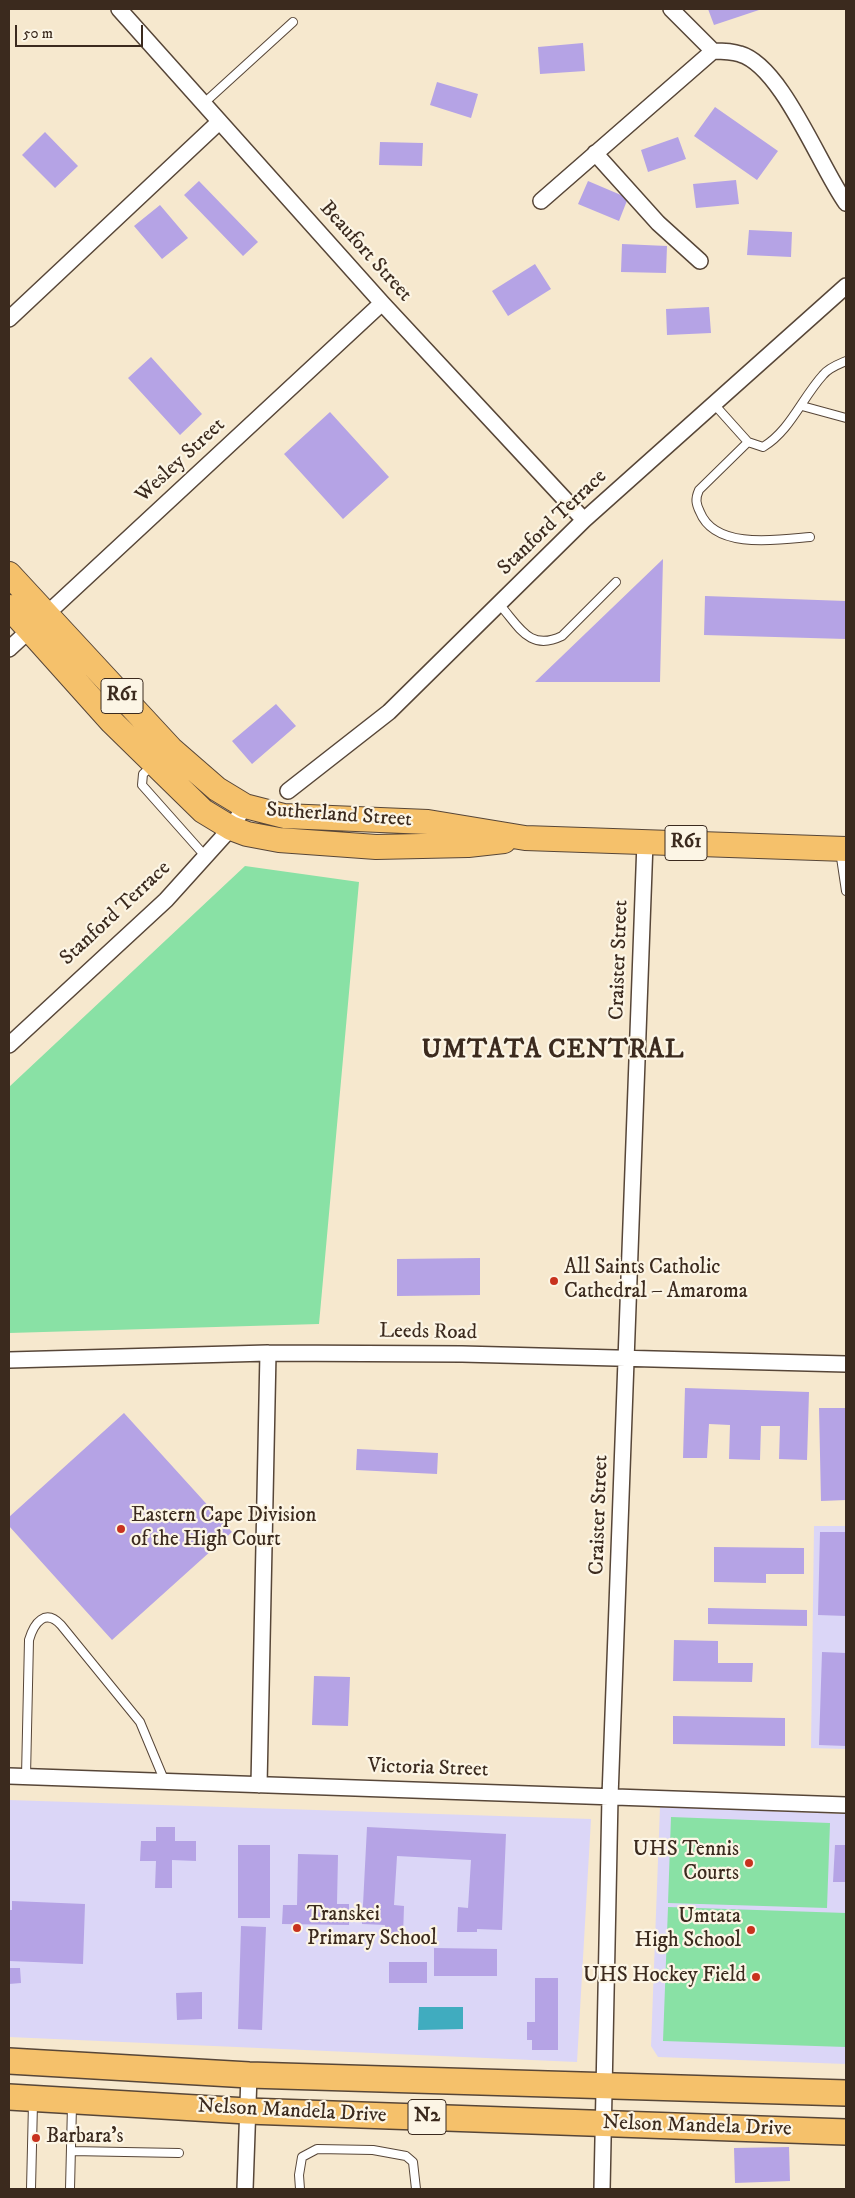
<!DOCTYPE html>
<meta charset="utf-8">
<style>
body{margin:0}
#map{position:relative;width:855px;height:2198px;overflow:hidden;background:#f6e8ce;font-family:"IM FELL DW Pica",serif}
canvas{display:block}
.frame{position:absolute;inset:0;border:10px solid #3b2a1e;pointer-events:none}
.scale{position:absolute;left:15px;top:25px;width:128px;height:22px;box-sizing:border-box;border:2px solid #3b2a1e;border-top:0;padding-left:6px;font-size:15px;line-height:18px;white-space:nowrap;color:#3b2a1e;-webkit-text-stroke:4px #fcf5e5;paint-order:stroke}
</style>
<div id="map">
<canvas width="855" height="2198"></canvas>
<div class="frame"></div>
<div class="scale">50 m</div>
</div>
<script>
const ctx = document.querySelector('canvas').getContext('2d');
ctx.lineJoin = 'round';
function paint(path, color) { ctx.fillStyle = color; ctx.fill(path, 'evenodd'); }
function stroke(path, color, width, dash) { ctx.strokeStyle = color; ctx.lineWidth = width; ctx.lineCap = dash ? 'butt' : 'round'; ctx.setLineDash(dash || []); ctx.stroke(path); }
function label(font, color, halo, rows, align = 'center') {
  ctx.font = font + ' "IM FELL DW Pica",serif'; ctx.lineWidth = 4.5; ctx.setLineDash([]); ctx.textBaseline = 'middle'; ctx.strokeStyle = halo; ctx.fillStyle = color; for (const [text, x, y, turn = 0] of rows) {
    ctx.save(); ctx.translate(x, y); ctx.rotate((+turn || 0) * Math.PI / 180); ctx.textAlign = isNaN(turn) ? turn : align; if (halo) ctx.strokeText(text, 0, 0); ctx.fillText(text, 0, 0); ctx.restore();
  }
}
paint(new Path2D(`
 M814,1526H846V1749L811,1748Z
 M9,1800L591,1819L577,2062L9,2037Z
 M660,1807L846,1814V2064L658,2057L651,2046Z`), '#dbd6f7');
paint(new Path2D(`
 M245,866L359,882L319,1324L9,1333V1087Z
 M671,1817L830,1823L827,1908L668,1903Z
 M668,1907L846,1913V2047L663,2041Z`), '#89e1a5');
paint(new Path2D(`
 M419,2007H463V2029L418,2030Z`), '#40acbf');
paint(new Path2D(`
 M708,9H762L714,25Z
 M583,43L585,71L540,74L538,47Z
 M437,82L478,94L471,118L430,105Z
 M715,107L778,151L757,180L694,136Z
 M45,132L78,166L55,188L22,155Z
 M678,137L686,159L648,172L641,150Z
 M380,142L423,143L422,166L379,165Z
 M736,180L739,204L696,208L693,184Z
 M199,181L258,242L243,256L184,195Z
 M588,181L628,198L619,221L578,204Z
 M160,205L188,238L162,259L134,226Z
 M749,230L792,232L791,257L747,255Z
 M622,244L667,246L666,273L621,272Z
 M535,264L551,289L508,316L492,291Z
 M709,307L711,333L667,335L666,309Z
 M151,357L202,414L180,435L128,378Z
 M330,412L389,477L343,519L284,454Z
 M663,559L660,682H535Z
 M705,596L846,601V639L704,635Z
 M276,704L296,726L252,764L232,741Z
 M480,1258V1295L397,1296V1259Z
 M685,1388L809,1392L807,1460L779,1459L780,1426H761L760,1460L729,1459L730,1425L709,1424L707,1458H683Z
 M819,1408H846V1500L821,1501Z
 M124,1413L232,1532L112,1640L9,1526V1517Z
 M357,1449L438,1453L437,1474L356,1470Z
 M820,1532H846V1616L818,1615Z
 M714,1547L804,1548V1574H766V1583L714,1582Z
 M708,1608L807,1610V1626L708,1624Z
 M674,1640L718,1641V1663H753L752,1682L673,1681Z
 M822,1652L846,1653V1746L819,1745Z
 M314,1676L350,1677L348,1726L312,1725Z
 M673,1716L785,1718V1746L673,1744Z
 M156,1827H175V1841H196V1861L172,1860V1888H155L156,1861H140L141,1841H156Z
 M367,1827L506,1834L502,1930L477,1929V1932H457L458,1907L468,1908L471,1860L397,1856L394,1905L404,1906L403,1937L384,1936L385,1925L362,1924Z
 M238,1845H270V1918H238Z
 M835,1845H846V1882H833Z
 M298,1854L338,1855L337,1904H349V1925L282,1924L283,1905H297Z
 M12,1901L85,1904L83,1964L9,1961V1910H12Z
 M241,1926L266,1927L262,2030L238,2029Z
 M434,1948L497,1949V1976H434Z
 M389,1962H427V1983H389Z
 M9,1968H20L21,1983L9,1984Z
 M535,1978H558V2050H532V2040H527V2022H535Z
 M202,1992V2019L177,2020L176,1993Z
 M789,2147L790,2181L735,2183L734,2148Z`), '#b5a3e5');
const service = new Path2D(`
 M203,104L293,22
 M713,403L748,442L763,447C790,431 802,398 823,375C828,368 839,364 846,361
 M802,406L846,418
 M748,442L699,490C695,499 696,504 700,512C715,550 778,540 810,537
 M499,604C519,626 529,652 562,636L616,582
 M153,765L143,774L142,785L206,857
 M840,851L846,891
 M26,1776L29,1640C34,1623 45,1608 61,1625L140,1722L165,1782
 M71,2151L179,2153
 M31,2189L33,2103
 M70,2189L72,2105
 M300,2189L299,2175L302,2157L317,2149L373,2150L406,2156L413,2162L416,2189`);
const minor = new Path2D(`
 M119,9L382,303L584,520
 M671,9L713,51C721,51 731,51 740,54C782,66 820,167 846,203
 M595,153L658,223L700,261
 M541,201L713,51
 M9,319L219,122
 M9,649L382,303
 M288,791L389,712L584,520L846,286
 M9,1045L166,900L231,828L245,806
 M9,1360L268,1353L462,1354L846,1364
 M9,1776L846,1805
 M259,1785L268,1353
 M245,2189L249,2075
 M602,2189L610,1797L645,842`);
const primary = new Path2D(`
 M9,574L171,749L217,789L245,806L284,816L428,822L525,838L846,849
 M9,607L112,722L203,811L231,828L247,834L279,840L376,847L468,845L504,841`);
const trunk = new Path2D(`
 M9,2061L249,2075L846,2093
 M9,2097L247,2111L846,2132`);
stroke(service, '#574638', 10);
stroke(minor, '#574638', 18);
stroke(primary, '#574638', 26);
stroke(trunk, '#574638', 28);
stroke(service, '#fff', 8);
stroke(minor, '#fff', 15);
stroke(primary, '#f5c16b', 24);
stroke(trunk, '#f5c16b', 25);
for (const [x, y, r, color] of [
 [554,1281,5,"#c8321e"],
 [121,1529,5,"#c8321e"],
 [749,1863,5,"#c8321e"],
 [297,1928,5,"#c8321e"],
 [751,1930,5,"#c8321e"],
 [756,1977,5,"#c8321e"],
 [36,2138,5,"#c8321e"]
]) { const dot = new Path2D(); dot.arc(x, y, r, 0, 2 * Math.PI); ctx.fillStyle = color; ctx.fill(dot); stroke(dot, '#fcf5e5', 2); }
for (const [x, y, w] of [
 [122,696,42],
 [686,843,42],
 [427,2117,38]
]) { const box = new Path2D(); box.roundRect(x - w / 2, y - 17.5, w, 35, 4); ctx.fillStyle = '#fcf5e5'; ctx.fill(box); stroke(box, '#3b2a1e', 1); }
label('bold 20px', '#3b2a1e', null, [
 ["R61",122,696],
 ["R61",686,843],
 ["N2",427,2117]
]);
label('21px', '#3b2a1e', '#fcf5e5', [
 ["Beaufort Street",365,252,48],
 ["Wesley Street",181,461,-43],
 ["Stanford Terrace",553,523,-44],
 ["Sutherland Street",339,816,4],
 ["Stanford Terrace",116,914,-43],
 ["Craister Street",620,960,-88],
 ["Leeds Road",428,1333,1],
 ["Craister Street",600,1515,-88],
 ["Victoria Street",428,1769,2],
 ["Nelson Mandela Drive",292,2112,3],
 ["Nelson Mandela Drive",697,2127,2]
]);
label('21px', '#3b2a1e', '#fcf5e5', [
 ["All Saints Catholic",564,1269],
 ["Cathedral – Amaroma",564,1293],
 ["Eastern Cape Division",131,1517],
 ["of the High Court",131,1541],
 ["UHS Tennis",739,1851,"right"],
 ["Courts",739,1875,"right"],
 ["Transkei",307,1916],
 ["Primary School",307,1940],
 ["Umtata",741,1918,"right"],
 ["High School",741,1942,"right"],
 ["UHS Hockey Field",746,1977,"right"],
 ["Barbara's",46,2138]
], 'left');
ctx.letterSpacing = '1px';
label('bold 26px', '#3b2a1e', '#fcf5e5', [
 ["UMTATA CENTRAL",553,1052]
]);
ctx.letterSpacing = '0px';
</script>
